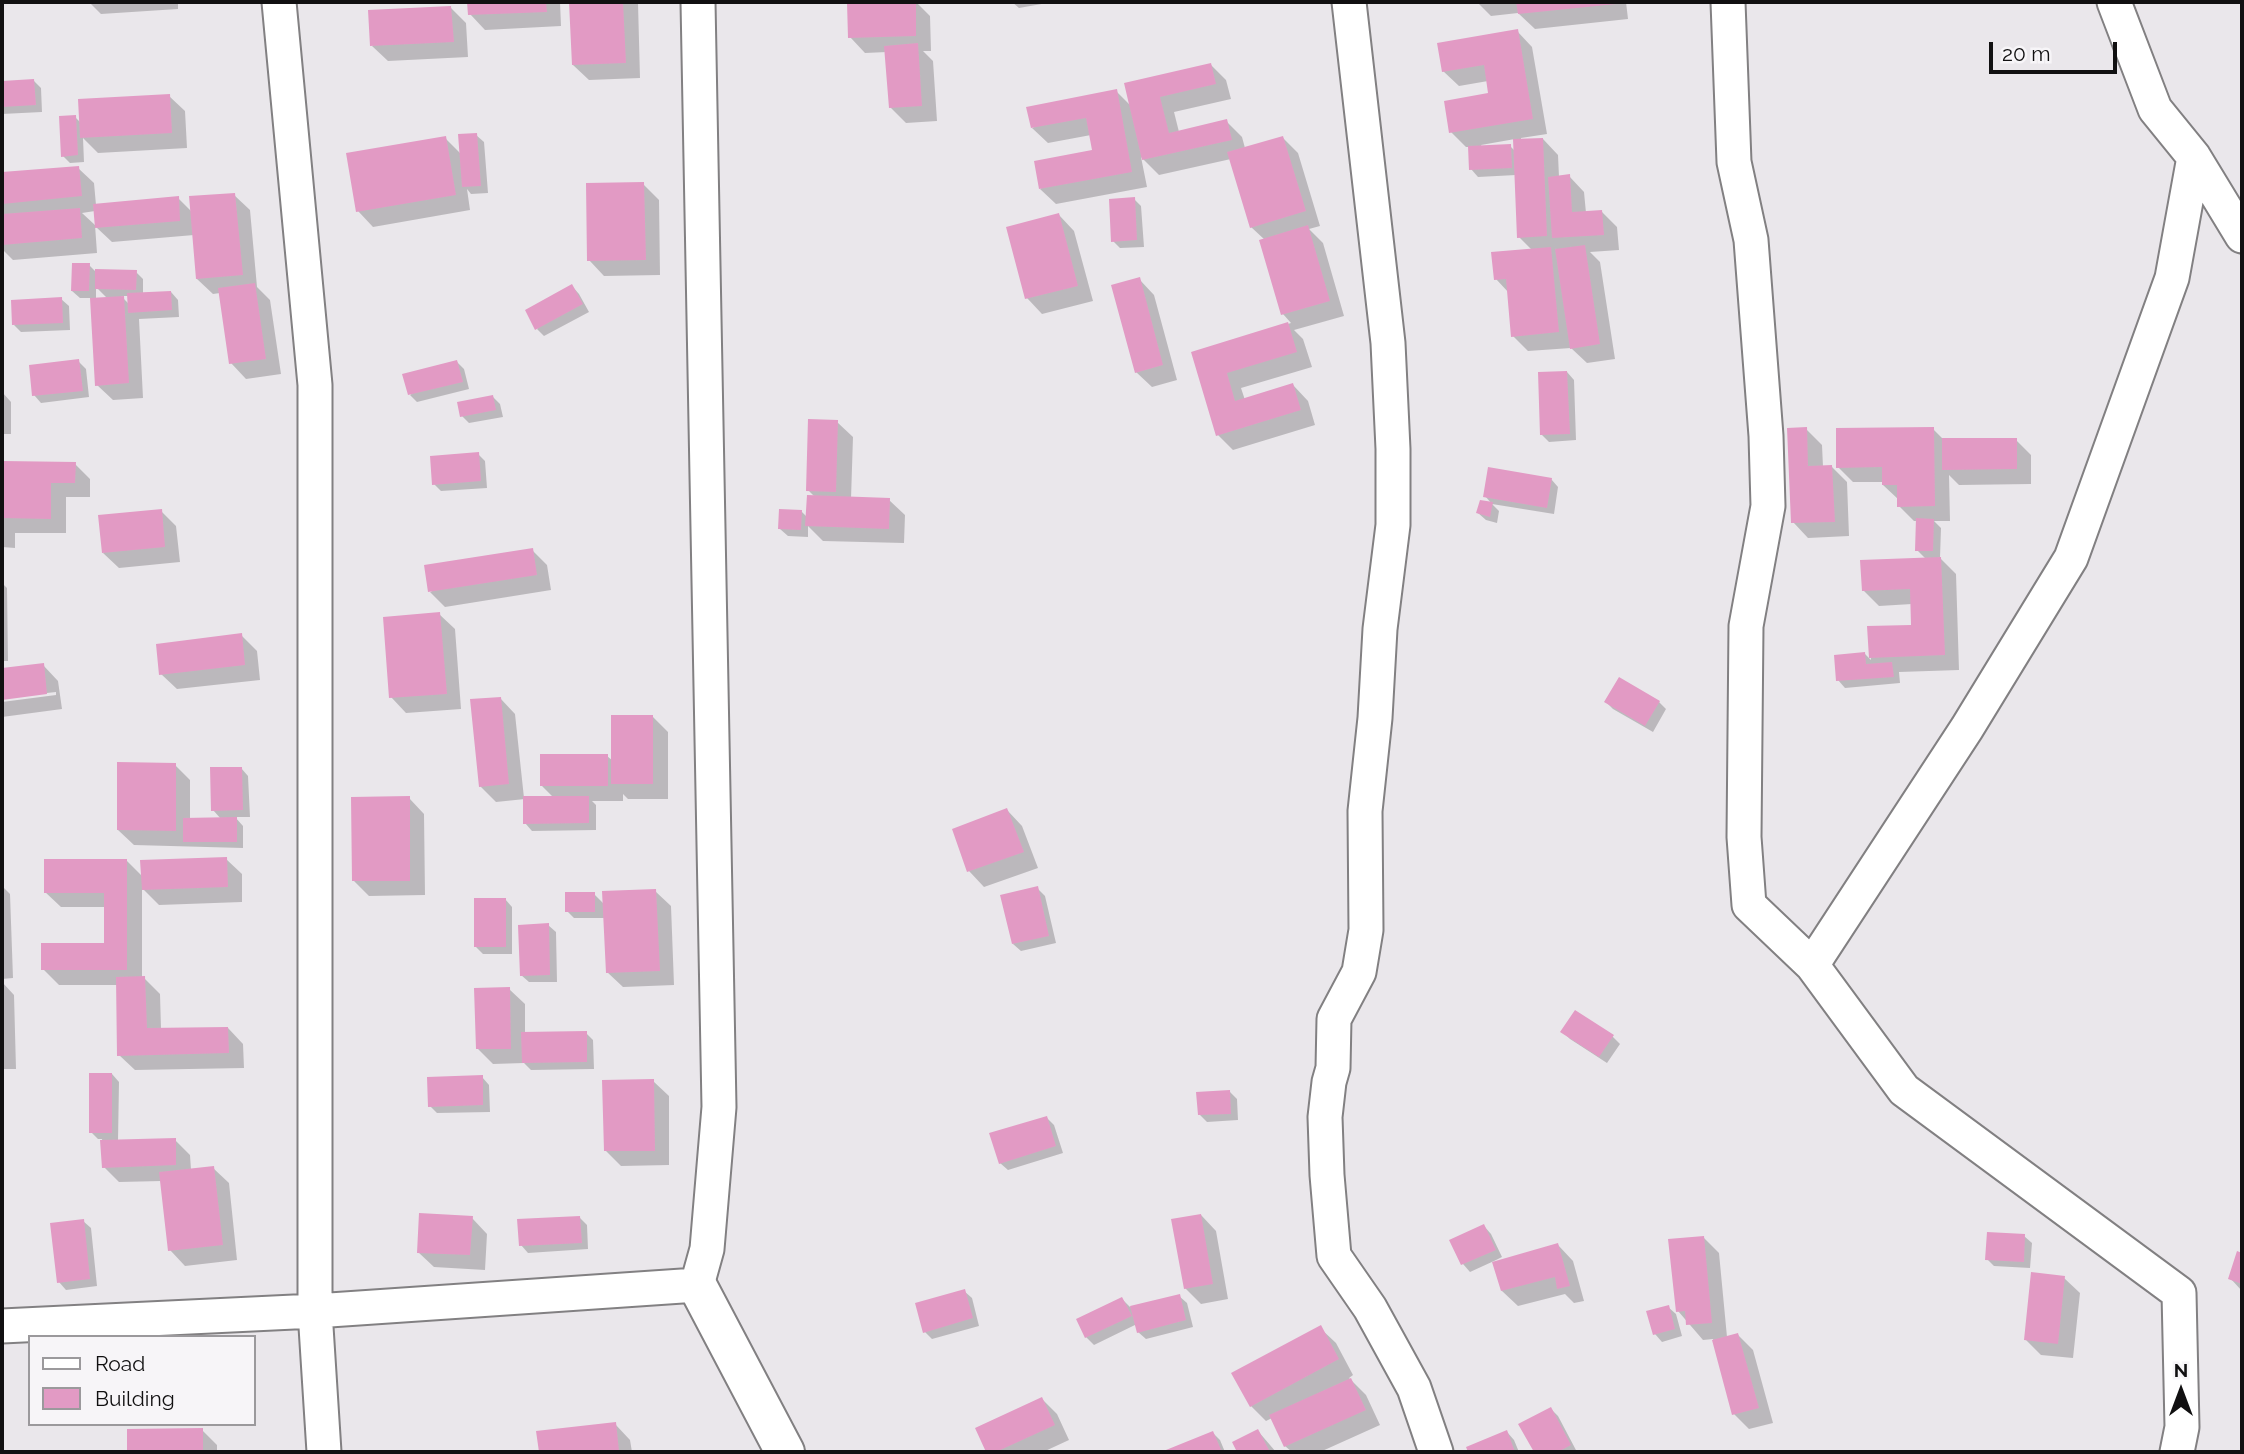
<!DOCTYPE html>
<style>
body{margin:0}
#map{position:relative;width:2244px;height:1454px;overflow:hidden;background:#eae7eb;font-family:Raleway,sans-serif}
canvas{display:block}
.frame{position:absolute;inset:0;border:4px solid #111011;pointer-events:none}
.legend{position:absolute;left:28px;top:1335px;width:228px;height:91px;box-sizing:border-box;background:#f7f5f8;border:2px solid #9b999c;margin:0;padding:9px 12px;list-style:none;font-size:21px;color:#111011}
.legend li{display:flex;align-items:center;gap:14px;height:35px}
.legend b{width:35px;border:2px solid #9b999c}
.north{position:absolute;left:2146px;top:1356px;width:70px;height:70px;-webkit-text-stroke:5px #f7f5f8;paint-order:stroke;rotate:0deg;font-size:19px;font-weight:700;line-height:28px;text-align:center;color:#111011}
.north::after{content:'';display:block;margin:auto;width:24px;height:32px;background:#111011;clip-path:polygon(50% 0,100% 100%,50% 72%,0 100%)}
.scale{position:absolute;left:1989px;top:42px;width:128px;height:32px;box-sizing:border-box;border:4px solid #111011;border-top:0;padding-left:9px;font-size:21px;line-height:24px;white-space:nowrap;color:#111011;-webkit-text-stroke:5px #f7f5f8;paint-order:stroke}
</style>
<div id="map">
<canvas width="2244" height="1454"></canvas>
<div class="frame"></div>
<ul class="legend">
<li><b style="height:9px;background:#fff"></b>Road</li>
<li><b style="height:19px;background:#e29ac4"></b>Building</li>
</ul>
<div class="north">N</div>
<div class="scale">20 m</div>
</div>
<script>
const ctx = document.querySelector('canvas').getContext('2d');
ctx.lineJoin = 'round';
function paint(path, color) { ctx.fillStyle = color; ctx.fill(path, 'evenodd'); }
function stroke(path, color, width, dash) { ctx.strokeStyle = color; ctx.lineWidth = width; ctx.lineCap = dash ? 'butt' : 'round'; ctx.setLineDash(dash || []); ctx.stroke(path); }
paint(new Path2D(`
 M89,2H178V9L101,14Z
 M469,2H560L561,26L485,30L470,14Z
 M571,2L638,3L640,78L589,80L573,65Z
 M849,2H916L930,16L931,51H923L933,61L937,121L906,123L890,107L887,52L865,53L850,37Z
 M1012,2H1053L1019,8Z
 M1477,2H1626L1628,19L1535,29L1518,13L1491,16Z
 M451,8L466,23L468,57L388,61L372,46Z
 M1517,31L1532,47L1547,134L1521,138V140L1543,139L1558,155L1559,177L1569,176L1584,192L1586,213L1602,212L1617,227L1619,250L1590,252L1600,262L1615,359L1587,363L1571,348L1528,351L1513,336L1509,293L1496,279L1532,250L1519,237L1516,175L1478,177L1471,169L1470,147H1466L1451,132L1491,94L1488,81L1459,86L1443,71ZM1515,139L1516,152L1510,146L1482,147L1481,145Z
 M1211,65L1226,80L1231,99L1174,112L1179,132L1226,121L1242,137L1245,148L1283,138L1298,153L1320,226L1309,229L1323,243L1344,316L1294,330L1303,339L1312,367L1241,388L1245,400L1293,385L1308,401L1315,425L1233,450L1218,435L1193,353L1291,323L1283,314L1265,240L1251,227L1231,159L1159,175L1141,157L1147,187L1056,204L1040,189L1094,151L1091,135L1048,143L1032,128L1116,91L1131,106Z
 M34,81L41,88L42,112L2,114V82Z
 M169,96L185,111L187,148L98,153L83,138L84,162L70,163L63,156L75,117L81,123Z
 M476,135L484,142L488,193L471,194L467,189L470,210L373,227L358,211L445,138L461,154Z
 M78,168L94,183L96,205L178,198L192,212L234,195L250,210L257,287L270,300L281,374L246,379L231,363L220,293L213,294L197,279L194,235L112,242L96,227L95,211L82,213L95,225L97,253L13,260L2,249V174Z
 M643,184L659,200L660,275L604,276L589,260Z
 M1134,199L1141,206L1144,247L1120,248L1113,241Z
 M1059,215L1074,231L1093,301L1042,314L1027,298Z
 M89,265L97,273L136,272L143,279V294L171,292L178,300L179,317L139,319L143,398L113,400L97,385L92,298H80L72,291ZM96,287L108,299L96,300ZM121,296H129L130,305Z
 M1139,279L1154,295L1177,380L1152,387L1136,372Z
 M572,286L579,294L589,312L544,336L537,329Z
 M61,299L69,306L70,330L21,332L14,325Z
 M78,361L86,369L89,397L41,403L34,395Z
 M457,362L464,369L469,389L417,402L410,395Z
 M1567,372L1574,380L1576,440L1549,442L1541,434Z
 M2,392L11,402V434H2Z
 M493,397L500,404L503,417L469,423L462,416Z
 M837,422L853,437L851,499L889,500L905,515L904,543L823,541L808,526V537L788,536L780,529L801,511L808,518L815,497L808,490Z
 M1806,429L1822,445L1823,467H1832L1847,482L1849,536L1808,538L1793,522Z
 M1933,429L1944,440H2016L2031,455V484L1959,485L1949,475L1950,521H1934L1941,528L1940,558L1956,574L1959,670L1899,672L1900,683L1845,688L1838,680L1865,654L1871,660L1869,628L1913,627L1912,604L1879,606L1863,590L1926,559L1917,550L1918,521H1914L1899,506V500L1883,485V482H1853L1838,467Z
 M478,454L485,461L487,488L441,491L434,484Z
 M2,463L75,464L90,479V497H66V533H15V548L2,547Z
 M1551,479L1558,487L1554,514L1492,504L1485,496Z
 M1492,504L1499,511L1497,523L1486,520L1478,513Z
 M161,511L176,526L180,562L119,568L103,553Z
 M532,550L547,565L551,590L445,607L430,592Z
 M2,583L7,588L8,661H2Z
 M439,614L455,629L461,709L406,713L391,697Z
 M241,635L257,651L260,680L177,689L161,674Z
 M43,665L58,681L62,709L2,717V702L56,695V692L2,698V670Z
 M500,698L515,714L524,798H554L542,786L607,756L613,761L653,717L668,732V799H628L623,794V801H592L596,805V830L532,831L525,823V799L496,802L480,786Z
 M1606,702H1659L1666,709L1653,732L1613,709Z
 M175,765L190,780V819H221L213,810L241,768L248,776L250,817H235L243,826V848L134,845L118,830Z
 M409,798L424,814L425,895L369,896L354,881Z
 M1007,810L1022,826L1038,868L984,887L969,871Z
 M226,859L242,874V902L159,905L142,888V978H144L160,994L161,1029L228,1028L243,1044L244,1068L135,1070L119,1055L118,985H59L43,969L106,945V907H61L45,892L127,861L143,877Z
 M2,886L10,894L13,978L2,979Z
 M1037,888L1045,896L1056,943L1021,951L1013,944Z
 M655,891L671,906L674,985L623,987L607,972L605,918H574L567,911L594,894L604,904Z
 M505,899L512,907V954H483L476,947Z
 M548,925L556,932L557,982H529L521,975Z
 M2,982L14,995L16,1069H2Z
 M509,989L525,1004V1034L586,1033L593,1040L594,1069L531,1070L524,1063L493,1064L477,1048Z
 M1563,1032L1612,1036L1620,1044L1607,1063L1570,1039Z
 M112,1074L119,1082L118,1141L175,1140L190,1155L191,1170L213,1168L229,1183L237,1260L185,1266L170,1250L162,1181L119,1182L104,1167L102,1139H98L91,1132Z
 M482,1077L489,1085L490,1112L437,1113L430,1106Z
 M653,1081L669,1096V1165L621,1166L605,1150Z
 M1230,1092L1237,1099L1238,1120L1207,1122L1199,1114Z
 M1047,1118L1054,1125L1063,1153L1008,1170L1000,1163Z
 M1201,1215L1216,1231L1228,1299L1201,1304L1185,1288Z
 M579,1217L587,1225L588,1249L528,1253L521,1245Z
 M472,1218L487,1234L485,1270L434,1267L418,1252Z
 M83,1221L91,1228L97,1286L66,1290L59,1282Z
 M1484,1226L1491,1234L1502,1257L1494,1261V1263L1558,1245L1573,1261L1584,1301L1574,1303L1565,1294L1518,1306L1502,1291L1494,1261L1470,1272L1463,1264L1452,1241Z
 M2024,1236L2032,1243L2030,1268L1994,1266L1987,1259Z
 M1703,1237L1719,1253L1727,1337L1737,1334L1753,1350L1773,1423L1749,1429L1734,1414L1713,1339L1703,1340L1678,1311Z
 M2238,1253L2242,1255V1291L2230,1278Z
 M2064,1278L2080,1293L2073,1358L2041,1355L2026,1340Z
 M964,1291L972,1298L979,1326L932,1339L925,1332Z
 M1179,1296L1187,1303L1193,1327L1146,1339L1138,1332L1137,1324L1094,1345L1086,1337L1122,1299L1130,1307Z
 M1668,1307L1676,1314L1682,1336L1662,1342L1655,1334Z
 M1320,1328L1336,1343L1353,1375L1349,1378L1366,1395L1380,1425L1320,1452H1292L1285,1446L1272,1418L1266,1421L1251,1406Z
 M1042,1399L1057,1414L1069,1440L1043,1452H988L978,1429Z
 M1551,1409L1558,1416L1577,1452H1536L1521,1425Z
 M615,1424L630,1440L632,1452H541L538,1433Z
 M202,1430L217,1445V1452H129V1431Z
 M1258,1431L1276,1452H1239L1234,1443Z
 M1507,1432L1514,1440L1519,1452H1470L1468,1448Z
 M1213,1433L1220,1440L1225,1452H1165Z`), '#0003');
paint(new Path2D(`
 M467,2H546L547,12L468,15Z
 M569,2H623L626,63L572,65Z
 M847,2H916V36L848,38Z
 M1516,2H1616V4L1518,14Z
 M451,6L454,42L370,46L368,10Z
 M1518,29L1533,119L1449,133L1444,101L1488,93L1484,65L1442,72L1437,43Z
 M918,43L922,106L889,108L884,46Z
 M1211,63L1216,84L1160,97L1169,133L1227,119L1232,140L1142,160L1124,83Z
 M34,79L36,105L2,107V81Z
 M1117,89L1132,172L1039,189L1034,161L1092,150L1086,118L1031,128L1026,107Z
 M170,94L172,133L80,138L78,99Z
 M76,115L78,155L61,157L59,116Z
 M477,133L481,186L462,187L458,134Z
 M446,136L456,195L356,212L346,153Z
 M1283,136L1306,211L1250,228L1227,152Z
 M1543,138L1547,236L1517,238L1513,139Z
 M1511,144L1512,168L1469,170L1468,146Z
 M79,166L82,196L2,204V172Z
 M1570,174L1572,212L1602,210L1604,235L1552,238L1548,177Z
 M644,182L646,260L587,261L586,183Z
 M235,193L243,275L196,279L189,196Z
 M179,196L180,221L95,228L93,204Z
 M1135,197L1137,240L1111,242L1109,199Z
 M80,208L82,238L2,245V214Z
 M1059,213L1078,286L1025,299L1006,227Z
 M1308,225L1330,301L1281,315L1259,240Z
 M1585,245L1600,344L1570,349L1555,249Z
 M1551,247L1559,332L1511,337L1506,279L1494,280L1491,252Z
 M72,263H90L89,291H71Z
 M95,269L137,270L136,290L95,289Z
 M1140,277L1163,365L1135,373L1111,285Z
 M255,283L266,359L229,364L218,288Z
 M572,284L583,304L535,330L525,310Z
 M171,291L172,310L128,313L127,293Z
 M124,296L129,383L95,386L90,298Z
 M62,297L63,323L12,325L11,300Z
 M1288,322L1297,352L1227,373L1235,401L1293,383L1301,410L1216,436L1191,352Z
 M79,359L83,391L32,396L29,365Z
 M457,360L463,382L408,395L402,374Z
 M1567,371L1570,434L1540,435L1538,372Z
 M493,395L496,410L460,417L457,402Z
 M808,419L838,420L836,492L806,491Z
 M1807,427L1808,466L1832,465L1835,522L1791,523L1787,428Z
 M1934,427L1935,506L1897,507V485H1882V467L1836,468V428Z
 M1942,438H2017V469L1942,470Z
 M479,452L481,481L432,485L430,456Z
 M2,461L76,462L75,483H51V519L2,518Z
 M1488,467L1552,478L1547,508L1483,497Z
 M807,495L890,498L889,529L805,526Z
 M1480,500L1493,502L1490,517L1476,513Z
 M162,509L165,547L102,553L98,515Z
 M779,509L802,510L801,530L778,529Z
 M1916,518L1934,519L1933,551H1915Z
 M533,548L537,575L428,592L424,565Z
 M1941,557L1945,655L1869,658L1867,626L1911,625L1910,589L1862,591L1860,560Z
 M440,612L447,694L389,698L383,617Z
 M242,633L245,665L159,675L156,644Z
 M1865,652L1866,664L1892,662L1894,677L1836,681L1834,655Z
 M44,663L47,694L2,700V668Z
 M1619,677L1660,701L1645,726L1604,702Z
 M501,697L509,784L479,787L470,699Z
 M611,715H653V784H611Z
 M540,754H608V786H540Z
 M117,762L176,763V831L117,830Z
 M210,767H242L243,810L211,811Z
 M410,796V881H352L351,797Z
 M523,796H589V823L523,824Z
 M1007,808L1024,852L967,872L952,829Z
 M237,817V842H183V818Z
 M227,857L228,887L142,890L140,860Z
 M44,859H127V970H41V943H104V893H44Z
 M1038,886L1049,936L1012,944L1000,895Z
 M656,889L660,971L606,973L602,891Z
 M565,892H595V912H565Z
 M474,898H506V947H474Z
 M549,923L550,975L520,976L518,925Z
 M145,976L147,1028L228,1027L229,1053L117,1056L116,977Z
 M510,987L511,1049H476L474,988Z
 M1575,1010L1614,1035L1599,1057L1560,1032Z
 M587,1031V1062L522,1063L521,1032Z
 M89,1073H112V1133H89Z
 M483,1075V1105L428,1107L427,1077Z
 M654,1079L655,1151H604L602,1080Z
 M1230,1090L1231,1114L1198,1115L1196,1092Z
 M1047,1116L1056,1146L999,1164L989,1133Z
 M176,1138V1165L102,1168L100,1140Z
 M214,1166L223,1245L168,1251L159,1172Z
 M419,1213L473,1216L470,1255L417,1253Z
 M1201,1214L1213,1284L1184,1289L1171,1219Z
 M580,1216L582,1243L519,1246L517,1219Z
 M84,1219L90,1279L57,1283L50,1223Z
 M1484,1224L1496,1250L1461,1265L1449,1240Z
 M1987,1232L2025,1234L2024,1262L1985,1260Z
 M1704,1236L1712,1323L1686,1325L1685,1311L1676,1312L1668,1239Z
 M1558,1243L1570,1286L1557,1289L1555,1277L1501,1291L1492,1262Z
 M2237,1251L2242,1253V1284L2228,1279Z
 M2031,1272L2065,1276L2058,1344L2024,1340Z
 M965,1289L973,1318L923,1333L915,1303Z
 M1180,1294L1186,1320L1137,1333L1130,1306Z
 M1122,1297L1132,1316L1085,1338L1076,1319Z
 M1669,1305L1675,1329L1653,1335L1646,1311Z
 M1321,1325L1339,1359L1250,1407L1231,1373Z
 M1738,1333L1759,1408L1732,1415L1712,1340Z
 M1351,1378L1366,1410L1284,1447L1269,1415Z
 M1042,1397L1055,1425L996,1452H986L975,1428Z
 M1551,1407L1571,1445L1558,1452H1534L1518,1424Z
 M616,1422L619,1451L539,1452L536,1431Z
 M203,1428V1452H127V1429Z
 M1258,1429L1270,1452H1237L1232,1442Z
 M1507,1430L1515,1452H1468L1466,1447Z
 M1213,1431L1222,1452H1161Z`), '#e29ac4');
const street = new Path2D(`
 M279,2L315,385V1311L324,1452
 M1349,2L1388,343L1393,449V525L1380,629L1375,718L1365,811L1366,930L1359,972L1334,1019L1333,1068L1329,1082L1325,1117L1327,1175L1334,1256L1370,1308L1414,1388L1436,1452
 M1728,2L1734,162L1751,240L1766,436L1768,506L1746,626L1744,837L1749,905L1812,965
 M2114,2L2155,109L2194,157L2242,236
 M2,1326L315,1311L697,1285L707,1249L719,1107L698,2
 M2177,1452L2182,1427L2179,1293L1904,1090L1812,965L1967,728L2071,558L2172,278L2194,157`);
const secondary = new Path2D(`
 M697,1285L785,1452`);
stroke(street, '#828082', 37);
stroke(secondary, '#828082', 42);
stroke(street, '#fff', 33);
stroke(secondary, '#fff', 38);
</script>
